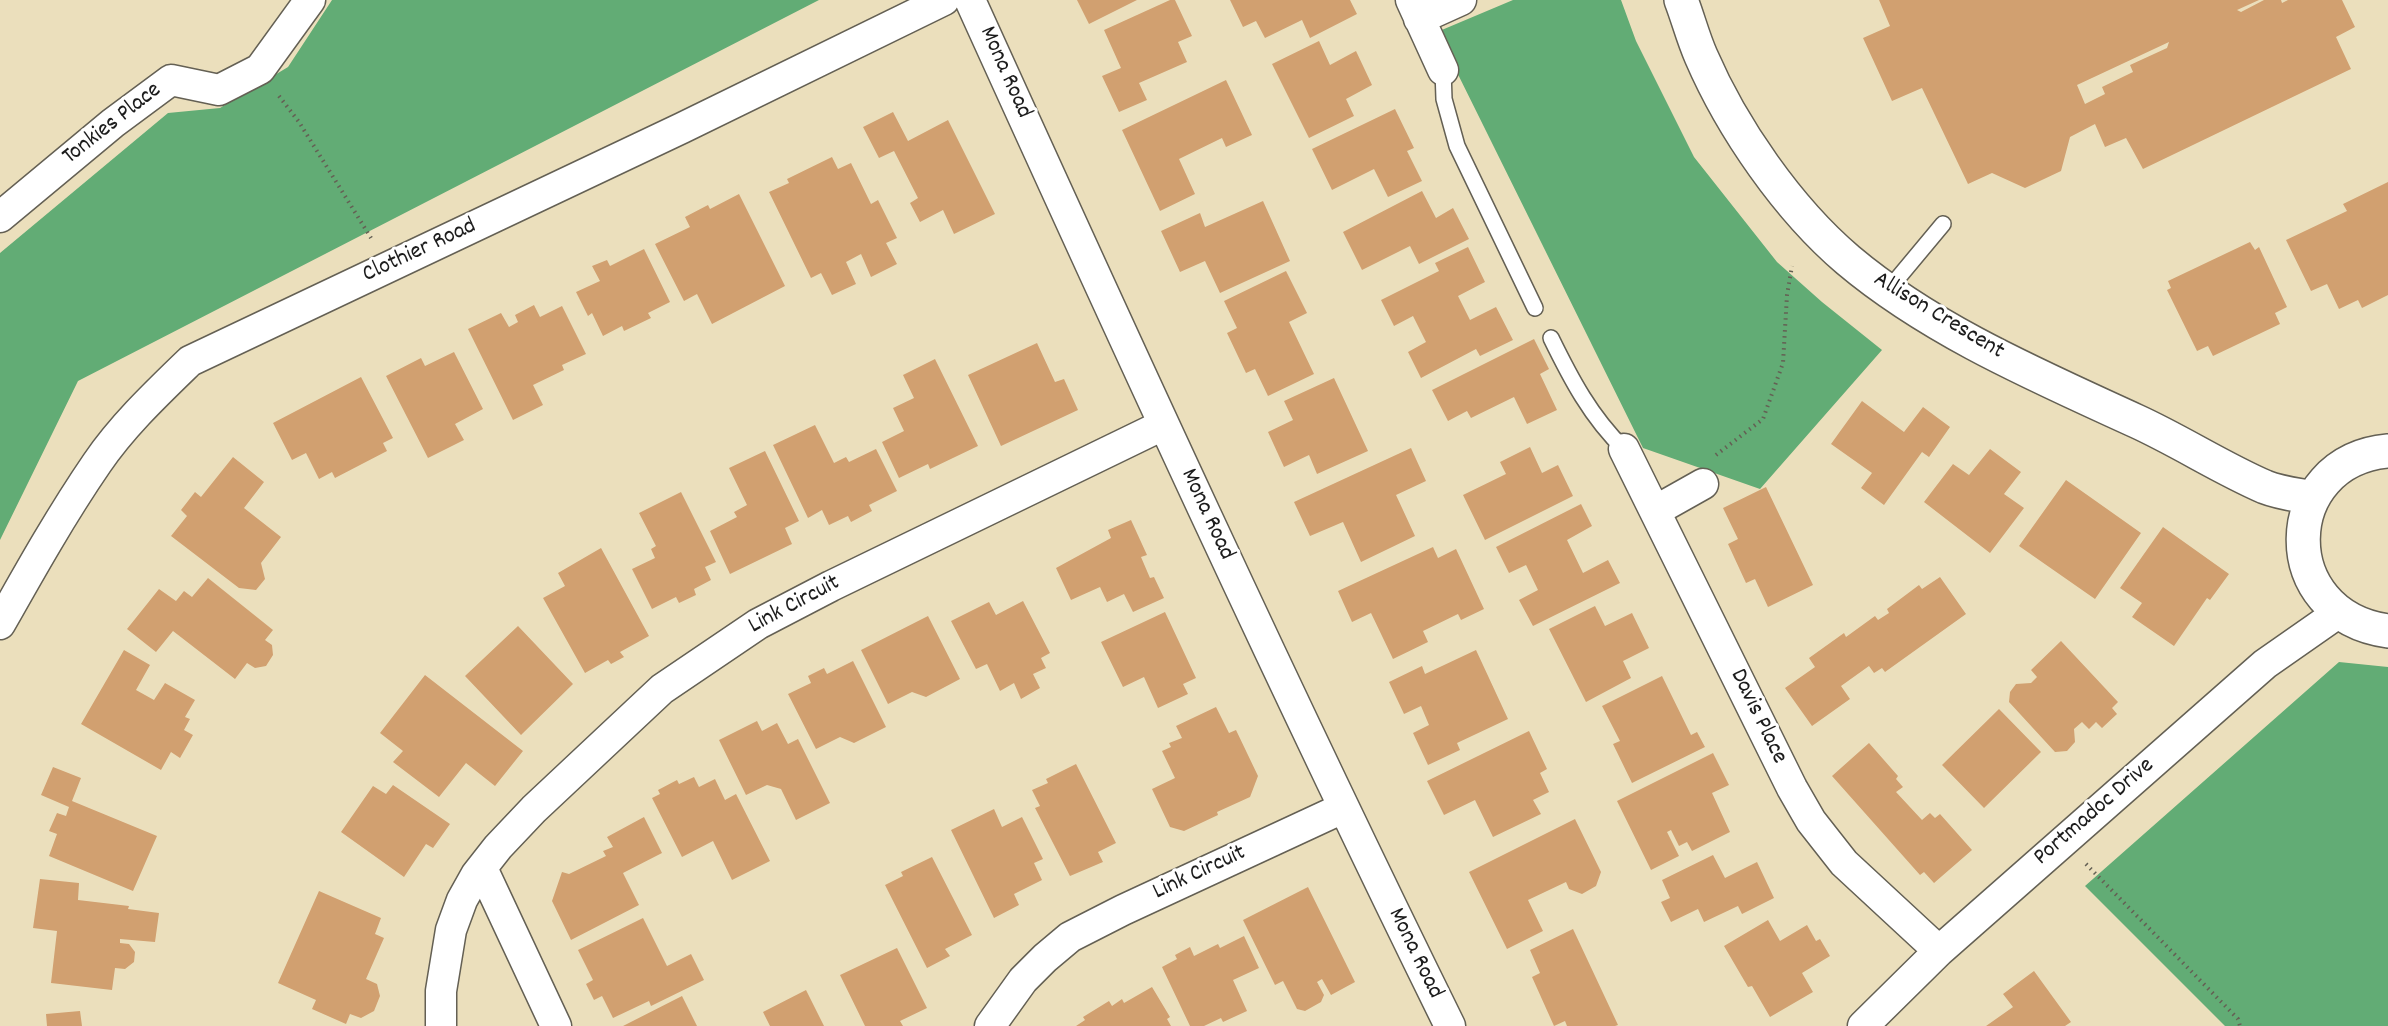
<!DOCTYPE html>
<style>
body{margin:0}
canvas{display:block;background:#ebdfbc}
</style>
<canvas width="2388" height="1026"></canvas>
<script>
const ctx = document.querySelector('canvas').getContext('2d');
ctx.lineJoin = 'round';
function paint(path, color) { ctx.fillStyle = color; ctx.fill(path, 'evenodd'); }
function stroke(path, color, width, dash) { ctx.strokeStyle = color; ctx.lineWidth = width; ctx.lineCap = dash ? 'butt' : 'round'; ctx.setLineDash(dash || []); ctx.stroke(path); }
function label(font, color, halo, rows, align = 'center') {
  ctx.font = font + ' Dekko,sans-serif'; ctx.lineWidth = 6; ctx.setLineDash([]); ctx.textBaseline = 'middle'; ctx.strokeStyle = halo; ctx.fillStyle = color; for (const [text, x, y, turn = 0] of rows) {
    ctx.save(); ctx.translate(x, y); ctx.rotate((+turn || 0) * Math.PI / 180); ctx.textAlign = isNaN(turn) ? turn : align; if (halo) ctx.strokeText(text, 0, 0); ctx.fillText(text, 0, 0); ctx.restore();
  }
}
paint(new Path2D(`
 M332,0H819L78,381L0,540V253L168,113L220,108L288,67Z
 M1513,0H1621L1636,41L1694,157L1777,262L1822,302L1882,350L1760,489L1643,448L1437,32Z
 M2339,662L2388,667V1026H2225L2085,886Z`), '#62ac75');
paint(new Path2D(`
 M1077,0H1137L1089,24Z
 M1170,0H1175L1192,36L1178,42L1187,62L1139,83L1147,100L1119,112L1102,76L1121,68L1104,30Z
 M1230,0H1350L1357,14L1310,38L1302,20L1265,38L1256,21L1243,27Z
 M1879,0H2259L2237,10L2241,12L2264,0H2281L2282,3L2288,0H2342L2355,27L2336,37L2351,69L2143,169L2126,138L2105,147L2095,124L2070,137L2061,171L2025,188L1992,173L1968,184L1922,88L1892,101L1863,38L1890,26ZM2169,42L2167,48L2130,65L2133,72L2102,87L2105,94L2085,104L2077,85Z
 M1319,41L1330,65L1356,51L1372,85L1346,99L1354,116L1309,138L1272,64Z
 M1226,80L1252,135L1226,147L1222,138L1179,159L1195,194L1160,211L1122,130Z
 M1395,109L1414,148L1407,151L1422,181L1388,197L1374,169L1332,190L1312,149Z
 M893,112L908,141L948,120L995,214L954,234L943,210L920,222L910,203L918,198L894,151L879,158L863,127Z
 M832,157L838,169L851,163L871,204L878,200L897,238L886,243L897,264L871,277L861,254L846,262L856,284L832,295L821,273L811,278L769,192L789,183L787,179Z
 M2388,182V295L2362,308L2358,300L2339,309L2327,284L2311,291L2286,240L2347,211L2343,204Z
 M1422,191L1436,218L1453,208L1469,239L1419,264L1410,246L1362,270L1343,232Z
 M739,194L785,286L712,324L697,294L684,301L655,244L690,227L685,217L708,205L710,209Z
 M1263,201L1290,261L1220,293L1205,261L1180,272L1161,231L1200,213L1205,227Z
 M2250,242L2255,250L2259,247L2287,307L2275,313L2280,324L2213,356L2208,346L2197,351L2167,290L2171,288L2168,281Z
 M1468,247L1485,282L1458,296L1470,320L1496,307L1513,340L1480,356L1476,349L1421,378L1408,352L1426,342L1413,316L1394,326L1381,300L1439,271L1435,263Z
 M644,249L670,302L648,313L651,318L624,331L622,326L603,336L592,313L588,316L576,292L600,281L592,266L607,260L610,266Z
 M1286,271L1307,313L1289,322L1314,374L1268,396L1255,369L1246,373L1227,333L1237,328L1224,301Z
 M534,305L540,317L562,306L586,354L562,365L564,370L533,385L543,405L513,420L468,329L501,313L509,327L518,322L515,315Z
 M1534,339L1549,369L1540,374L1557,410L1527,424L1514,397L1471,418L1467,411L1448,421L1432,390Z
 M1037,343L1055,382L1064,379L1078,410L1001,446L968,375Z
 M454,352L483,409L455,424L464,440L428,458L386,376L421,358L425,366Z
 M935,359L978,446L930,469L928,464L899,478L882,442L904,431L893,408L914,398L903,375Z
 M361,377L393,438L383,443L387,451L335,478L332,472L319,479L306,453L292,460L273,423Z
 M1334,378L1368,451L1317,474L1309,455L1284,467L1268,432L1293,420L1284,401Z
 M1862,401L1904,432L1923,407L1950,427L1929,457L1922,452L1884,505L1861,488L1872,473L1831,444Z
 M815,425L834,463L846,457L849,462L876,449L897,491L869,505L872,511L851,522L848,516L829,525L822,510L808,518L773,445Z
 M1530,447L1542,473L1558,465L1573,496L1485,540L1463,495L1506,474L1500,462Z
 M1411,448L1426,481L1396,495L1415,536L1361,562L1343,522L1310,536L1294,502Z
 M1990,449L2021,472L2004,494L2024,508L1990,553L1924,502L1953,464L1969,475Z
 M765,451L799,521L785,528L792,544L730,574L710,531L737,517L734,512L747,505L729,468Z
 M233,457L264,482L244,508L281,537L261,563L265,579L256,590L239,588L171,536L187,516L181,510L195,492L201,497Z
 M2066,480L2141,533L2095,599L2019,546Z
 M1766,487L1813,585L1768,607L1755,579L1746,583L1728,544L1738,539L1723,508Z
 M681,492L716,562L705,567L711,580L694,589L696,595L679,603L676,597L652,609L632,569L655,558L651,549L656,546L639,513Z
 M1581,504L1592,526L1567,540L1583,573L1608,560L1620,583L1533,626L1519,600L1538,590L1526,565L1509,573L1496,547Z
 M1131,520L1147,555L1141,557L1150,578L1154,577L1164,598L1133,612L1124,594L1107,602L1100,587L1071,600L1056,568L1111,538L1108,530Z
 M2163,527L2229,574L2210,600L2207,598L2174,646L2132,617L2142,603L2120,588Z
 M1433,547L1438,558L1456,549L1484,609L1461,620L1458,614L1423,631L1428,642L1393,659L1371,613L1352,622L1338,591Z
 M601,548L649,636L620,652L624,657L611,664L608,660L585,673L543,598L565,586L558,573Z
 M1940,577L1966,614L1885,672L1882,668L1874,673L1869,666L1841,686L1850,699L1812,726L1785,688L1815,667L1809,658L1844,633L1846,637L1875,616L1878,620L1889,613L1887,609L1919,585L1922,589Z
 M208,578L273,630L265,640L272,645L273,655L266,666L255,668L247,663L235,679L173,631L156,652L127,629L159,589L176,601L184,591L192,597Z
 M1023,601L1050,653L1041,658L1046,668L1033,674L1040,688L1021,699L1014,683L1000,691L987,664L976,669L951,621L989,602L996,615Z
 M1595,606L1605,626L1632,613L1649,648L1623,661L1631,678L1586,702L1549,629Z
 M1165,612L1196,678L1183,684L1188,694L1158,708L1144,677L1123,687L1101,642Z
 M928,616L960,679L926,697L912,692L888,704L861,650Z
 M518,626L573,684L521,735L465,676Z
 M2061,641L2118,702L2112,708L2117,714L2102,728L2096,722L2089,729L2082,722L2074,729L2075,742L2067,751L2055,752L2009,702L2010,692L2016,684L2031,683L2037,677L2031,670Z
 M124,650L150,665L136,690L154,700L165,683L195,700L185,717L190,719L184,730L193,735L180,758L171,752L161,770L81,724Z
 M1476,650L1508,719L1457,743L1460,750L1428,765L1413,733L1429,725L1421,706L1404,714L1389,682L1422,666L1425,674Z
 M853,661L886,727L854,743L840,737L816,749L788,694L811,683L808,676L824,668L827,674Z
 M425,675L523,751L495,786L466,763L439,797L393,762L403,751L380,733Z
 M1662,676L1691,735L1697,732L1705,747L1632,783L1613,744L1620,741L1602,706Z
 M1216,707L1229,733L1236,730L1258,776L1250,797L1217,812L1218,815L1184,831L1170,827L1152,789L1175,778L1162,751L1171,747L1169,743L1182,738L1176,726Z
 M1999,709L2041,752L1984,808L1942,765Z
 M757,721L762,731L777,723L788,744L798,739L830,803L796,820L781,789L767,785L746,795L719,740Z
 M1529,731L1547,769L1540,773L1549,792L1533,800L1541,814L1493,837L1475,800L1444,815L1427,781Z
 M1869,743L1898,776L1896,779L1903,787L1896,792L1922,820L1930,813L1935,818L1940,814L1972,850L1934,883L1924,872L1920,875L1832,776Z
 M1713,753L1729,785L1712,793L1730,832L1692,851L1687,842L1679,846L1671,830L1667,832L1679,856L1651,870L1617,801Z
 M1076,764L1116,843L1098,852L1103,862L1070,876L1035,808L1040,806L1032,790L1048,783L1046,779Z
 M53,767L81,778L72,801L157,836L133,891L49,856L57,834L49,831L57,813L66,816L69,807L41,795Z
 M694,777L699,787L715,779L725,800L736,794L770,861L732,880L713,841L682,857L652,798L660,794L658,790L677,780L679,784Z
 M393,785L450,824L433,848L426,844L404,877L341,832L373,786L386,794Z
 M994,809L1002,827L1022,817L1043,859L1034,863L1042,880L1014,894L1019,905L994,918L951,830Z
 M644,817L662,853L623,873L639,905L571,940L552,901L562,872L569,874L606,856L603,851L613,847L607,837Z
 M1575,819L1601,872L1596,886L1582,894L1569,889L1566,882L1528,900L1543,931L1507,949L1469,872Z
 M1713,855L1725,878L1757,862L1774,898L1742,914L1738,906L1704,922L1698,909L1671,922L1661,902L1670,898L1662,880Z
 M932,857L972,935L945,949L950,956L927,968L885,885L903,876L901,872Z
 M40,879L79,883L78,900L129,906L128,909L159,913L155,942L120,939V943L129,944L135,952L134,962L125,969L115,968L112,990L51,983L57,931L33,928Z
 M1308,887L1355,982L1331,995L1322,979L1317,982L1324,995L1321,1002L1305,1011L1297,1009L1283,981L1275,985L1243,920Z
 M319,891L381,918L375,934L384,938L366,979L377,984L380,996L374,1011L361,1018L350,1014L346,1024L312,1009L316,1000L278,983Z
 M643,918L667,966L691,954L704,980L651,1006L649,1001L613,1018L602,996L594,1000L586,984L593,980L578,950Z
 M1768,920L1780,941L1807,925L1816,941L1820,939L1830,956L1802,973L1813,992L1770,1017L1752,986L1748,987L1724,946Z
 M1573,929L1618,1025L1615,1026H1567L1565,1021L1554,1026L1532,977L1540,973L1530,950Z
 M1244,936L1259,968L1233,980L1247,1011L1223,1022L1221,1018L1204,1026H1190L1162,967L1177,959L1175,955L1190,947L1194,956L1218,944L1220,948Z
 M897,948L927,1008L900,1021L903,1026H865L840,975Z
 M2034,971L2071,1022L2065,1026H1986L2013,1007L2003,994Z
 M1152,987L1170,1017L1167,1019L1171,1026H1076L1085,1020L1083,1017L1109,1001L1112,1006L1122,999L1124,1003Z
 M806,990L824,1026H770L763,1012Z
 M682,996L697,1026H623Z
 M80,1011L82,1026H47L46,1014Z`), '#d1a070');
const service = new Path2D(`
 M1443,70L1444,99L1457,146L1535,308
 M1888,290L1943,224
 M1551,338C1571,379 1591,417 1624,449`);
const minor = new Path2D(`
 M970,0C1126,344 1283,687 1450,1026
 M1411,0L1443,70
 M1419,19L1461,0
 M0,217L113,123L171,80L219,90L260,69L310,0
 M1624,449L1792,788L1811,821L1844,863L1939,951
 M1655,511L1703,484
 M0,624C31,569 62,514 97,463C123,425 157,393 190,361L682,128L944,0
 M482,868L556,1026
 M441,1026V991L451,930L462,900L476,875L498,847L534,809L662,689L758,624L831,586L1163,425
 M990,1026L1023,980L1045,958L1070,937L1123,910L1343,808
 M1863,1026L1939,951L2265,664L2338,613`);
const tertiary = new Path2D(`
 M1681,0C1688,18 1693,38 1701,56C1732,128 1788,209 1848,260C1931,330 2038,376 2136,421C2180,441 2221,468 2265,487C2280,493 2298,495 2313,498
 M2388,451C2277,461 2273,615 2388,631`);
stroke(service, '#646054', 18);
stroke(minor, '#646054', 33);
stroke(tertiary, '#646054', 36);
stroke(new Path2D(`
 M279,96L299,122L371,238
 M1716,455L1763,419L1783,363L1787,295L1792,266
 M2086,864L2238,1019L2240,1026`), '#646054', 4, [1.5, 4.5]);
stroke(service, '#fff', 15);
stroke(minor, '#fff', 30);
stroke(tertiary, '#fff', 33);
label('24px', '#1c1c1c', '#fff', [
 ["Mona Road",1004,73,66],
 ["Tonkies Place",113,125,-38],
 ["Clothier Road",420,252,-25],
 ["Allison Crescent",1938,317,31],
 ["Mona Road",1206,515,65],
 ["Link Circuit",795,606,-28],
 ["Davis Place",1757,717,64],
 ["Portmadoc Drive",2095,813,-41],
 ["Link Circuit",1200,874,-25],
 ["Mona Road",1414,954,64]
]);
</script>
